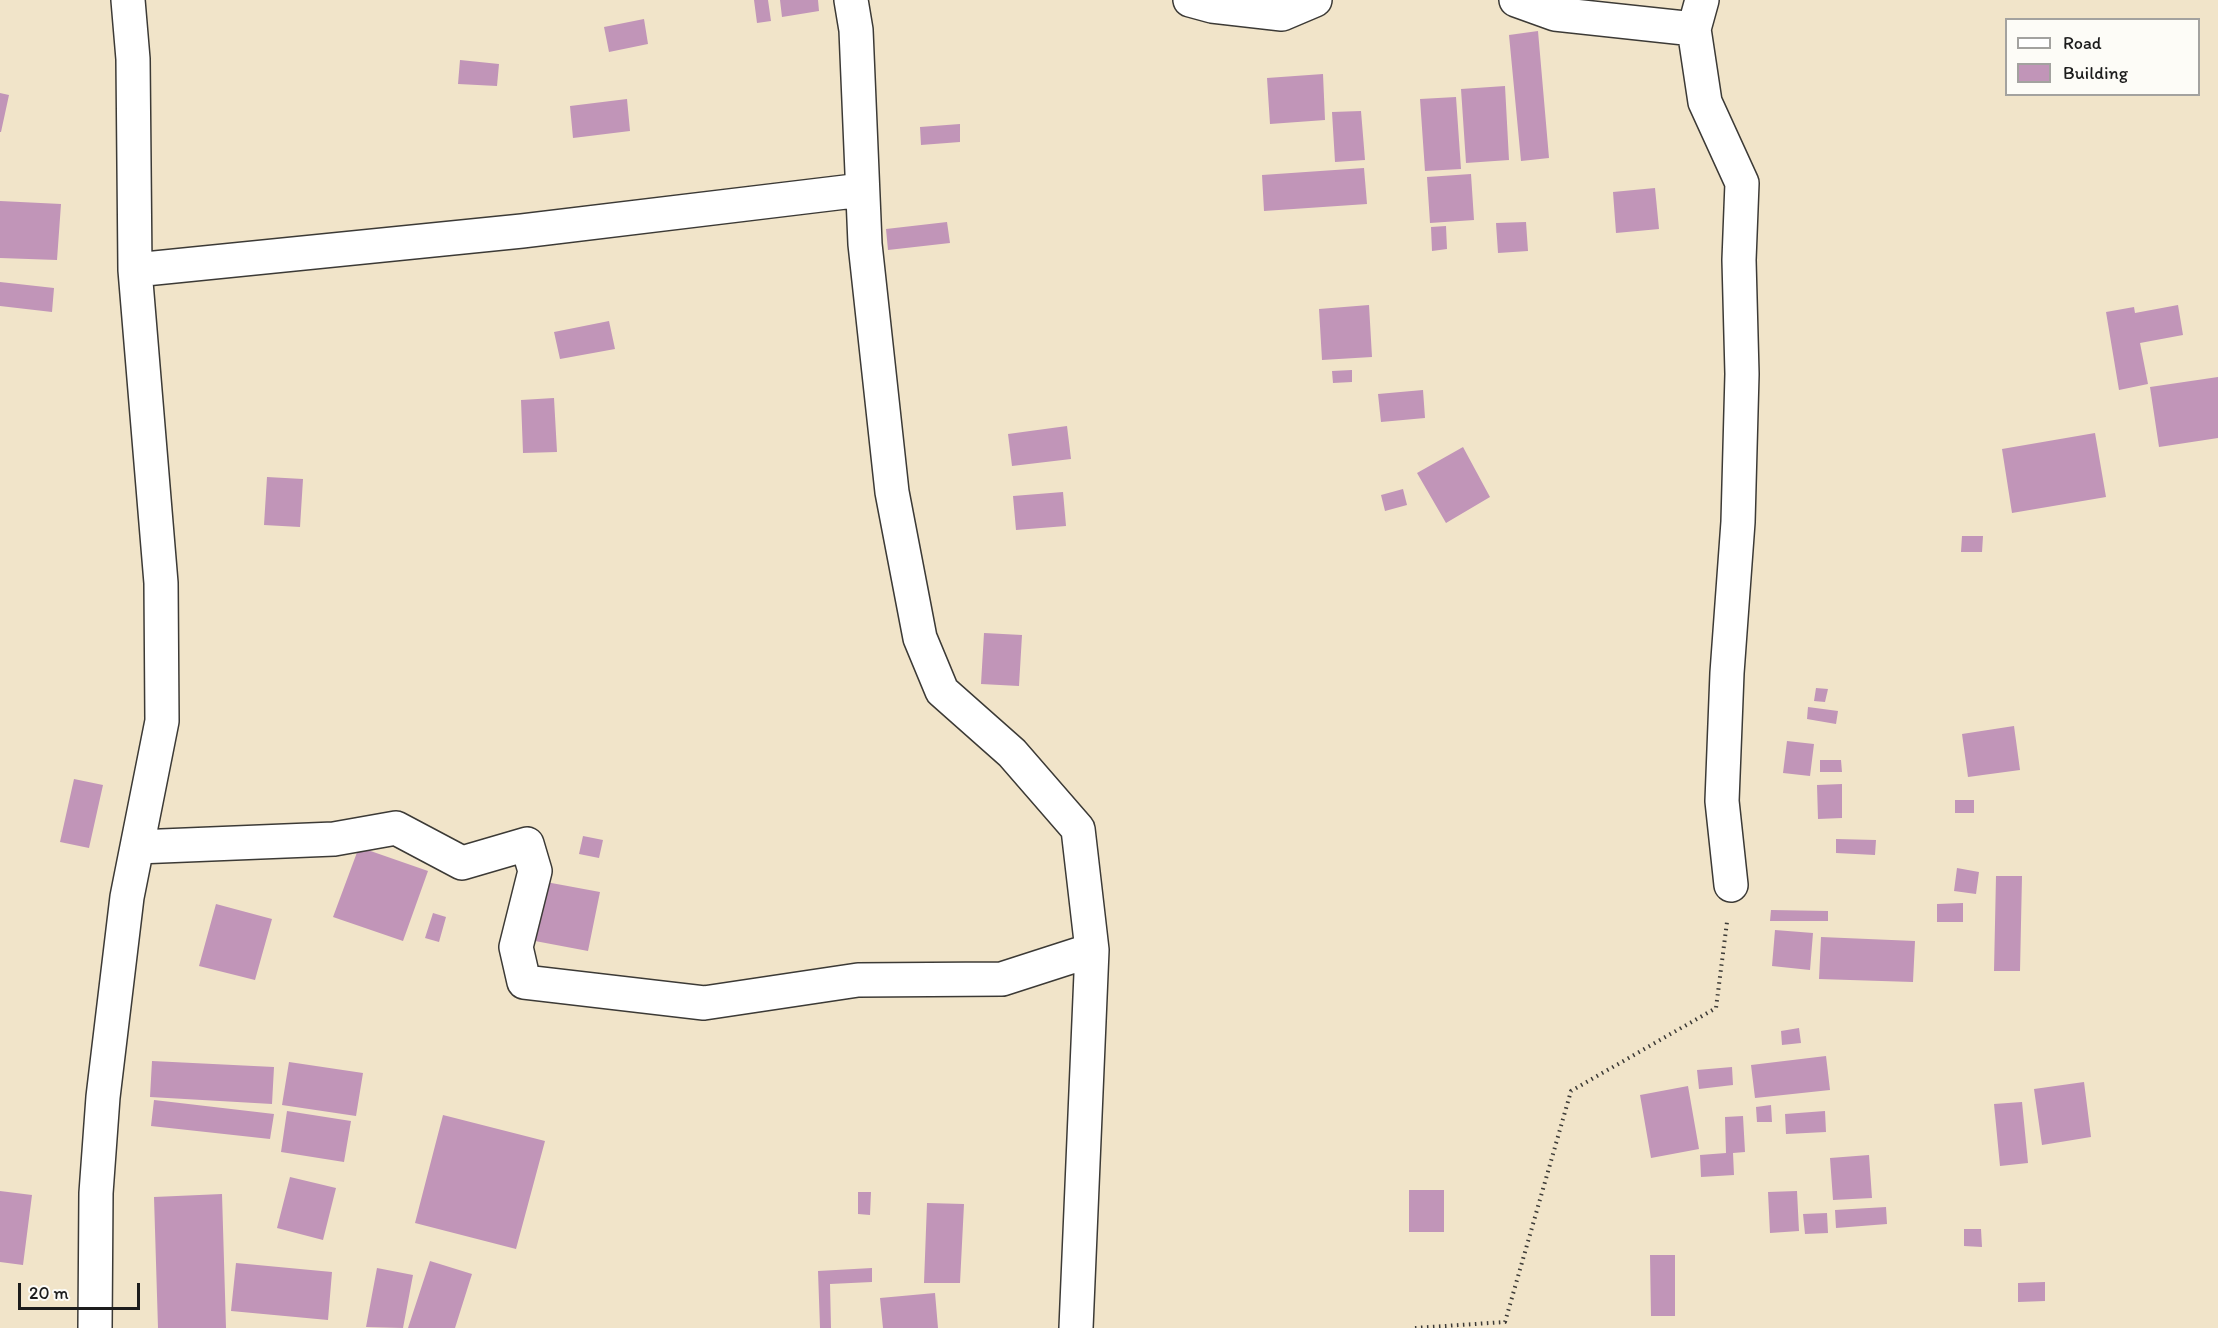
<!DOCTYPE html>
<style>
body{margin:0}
#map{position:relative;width:2218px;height:1328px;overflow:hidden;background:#f1e4c9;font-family:Itim,sans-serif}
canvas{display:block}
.legend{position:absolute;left:2005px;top:18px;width:195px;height:78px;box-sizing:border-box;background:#fdfcf7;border:2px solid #a3a29f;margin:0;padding:8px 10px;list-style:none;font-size:18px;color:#1c1c1c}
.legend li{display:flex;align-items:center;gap:12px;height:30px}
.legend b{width:30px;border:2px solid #a3a29f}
.scale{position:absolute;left:18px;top:1283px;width:122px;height:27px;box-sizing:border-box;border:3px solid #1c1c1c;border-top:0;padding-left:8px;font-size:18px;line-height:21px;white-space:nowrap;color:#1c1c1c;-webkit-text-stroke:4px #fdfcf7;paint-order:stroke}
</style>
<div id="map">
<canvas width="2218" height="1328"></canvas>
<ul class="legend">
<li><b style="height:8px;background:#fff"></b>Road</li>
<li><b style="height:16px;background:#c195b8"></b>Building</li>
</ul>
<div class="scale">20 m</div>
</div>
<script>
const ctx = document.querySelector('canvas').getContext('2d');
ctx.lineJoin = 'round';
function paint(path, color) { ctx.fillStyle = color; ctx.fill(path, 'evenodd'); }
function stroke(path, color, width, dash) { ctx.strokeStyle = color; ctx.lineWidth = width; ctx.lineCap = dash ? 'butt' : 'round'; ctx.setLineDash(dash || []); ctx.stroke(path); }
paint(new Path2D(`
 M754,0H768L771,21L757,23Z
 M780,0H818L819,11L782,17Z
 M644,19L648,44L609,52L604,27Z
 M1538,31L1549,158L1521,161L1509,35Z
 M460,60L499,64L497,86L458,84Z
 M1323,74L1325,120L1270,124L1267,78Z
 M1505,86L1509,160L1466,163L1461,89Z
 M0,93L9,95L1,132H0Z
 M1456,97L1461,169L1425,171L1420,99Z
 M627,99L630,131L573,138L570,106Z
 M1361,111L1365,160L1335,162L1332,112Z
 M960,124V142L921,145L920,127Z
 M1364,168L1367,204L1264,211L1262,175Z
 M1471,174L1474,220L1430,223L1427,177Z
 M1655,188L1659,229L1616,233L1613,192Z
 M0,201L61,204L57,260L0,258Z
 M947,222L950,243L888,250L886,229Z
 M1526,222L1528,251L1498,253L1496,223Z
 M1446,226L1447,249L1432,251L1431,227Z
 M0,282L54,288L52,312L0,306Z
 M1369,305L1372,357L1322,360L1319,309Z
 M2178,305L2183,335L2140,343L2148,384L2119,390L2106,312L2134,307L2135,313Z
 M609,321L615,349L560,359L554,332Z
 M1352,370V382L1333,383L1332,371Z
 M2218,377V438L2159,447L2150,387Z
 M1423,390L1425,418L1381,422L1378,394Z
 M554,398L557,452L523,453L521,400Z
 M1067,426L1071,459L1012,466L1008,434Z
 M2095,433L2106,497L2012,513L2002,449Z
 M1463,447L1490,497L1446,523L1417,473Z
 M267,477L303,479L300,527L264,525Z
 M1403,489L1407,505L1385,511L1381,495Z
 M1063,492L1066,526L1016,530L1013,496Z
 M1962,536H1983L1982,552H1961Z
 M984,633L1022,635L1019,686L981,684Z
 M1816,688L1828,689L1825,702L1814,701Z
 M1808,707L1838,711L1836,724L1807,719Z
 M2014,726L2020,770L1968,777L1962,734Z
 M1787,741L1814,744L1810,776L1783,773Z
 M1820,760H1841L1842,772H1820Z
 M74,779L103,785L89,848L60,842Z
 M1842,784V818L1818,819L1817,785Z
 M1955,800H1974V813H1955Z
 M583,836L603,840L599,858L579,854Z
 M1836,839L1876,840L1875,855L1836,853Z
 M359,847L428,871L403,941L333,917Z
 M1957,868L1979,872L1976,894L1954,891Z
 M1996,876H2022L2020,971H1994Z
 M546,882L600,892L588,951L535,941Z
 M1963,903V922H1937V904Z
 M216,904L272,919L255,980L199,966Z
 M1771,910L1828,911V921H1770Z
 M433,913L446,917L439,942L425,938Z
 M1775,930L1813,933L1810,970L1772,966Z
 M1821,937L1915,941L1913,982L1819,979Z
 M1799,1028L1801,1043L1782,1045L1781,1031Z
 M1826,1056L1830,1090L1755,1098L1751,1065Z
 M152,1061L274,1067L272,1104L150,1097Z
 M289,1062L363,1073L356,1116L282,1105Z
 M1732,1067L1733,1085L1699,1089L1697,1070Z
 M2084,1082L2091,1137L2042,1145L2034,1089Z
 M1688,1086L1699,1149L1651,1158L1640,1095Z
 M154,1100L274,1114L270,1139L151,1126Z
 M2022,1102L2028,1163L2000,1166L1994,1104Z
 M1771,1105L1772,1122H1757L1756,1107Z
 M287,1111L351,1121L344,1162L281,1152Z
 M1825,1111L1826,1132L1786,1134L1785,1114Z
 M443,1115L545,1141L516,1249L415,1223Z
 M1743,1116L1745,1152L1733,1153L1734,1175L1701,1177L1700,1155L1726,1153L1725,1117Z
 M1869,1155L1872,1198L1833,1200L1830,1158Z
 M290,1177L336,1188L323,1240L277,1228Z
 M1409,1190H1444V1232H1409Z
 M0,1191L32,1195L23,1265L0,1262Z
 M1797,1191L1799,1231L1770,1233L1768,1192Z
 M858,1192H871L870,1215L858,1214Z
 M222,1194L226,1328H158L154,1197Z
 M927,1203L964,1204L960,1283H924Z
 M1886,1207L1887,1224L1836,1228L1835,1210Z
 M1827,1213L1828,1233L1805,1234L1803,1214Z
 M1964,1229H1981L1982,1247L1964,1246Z
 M1650,1255H1675V1316H1651Z
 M430,1261L472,1274L455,1328H408Z
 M236,1263L332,1272L328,1320L231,1311Z
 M377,1268L413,1275L403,1328L366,1327Z
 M872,1268V1282L830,1284L831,1328H820L818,1271Z
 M2045,1282V1301L2018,1302V1283Z
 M935,1293L938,1328H883L880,1298Z`), '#c195b8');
const minor = new Path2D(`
 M851,0L856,30L865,244L892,492L920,638L942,691L1012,753L1078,829L1092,950L1076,1328
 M1190,0L1212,6L1282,14L1315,0
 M1516,0L1555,14L1694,29
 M1702,0L1694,29L1705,102L1742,183L1739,260L1742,374L1738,522L1727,673L1722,801L1731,885
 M135,270L522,231L862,190
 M137,847L334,839L396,828L462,863L527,844L535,871L516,947L524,982L704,1003L858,980L1002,979L1092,950
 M95,1328L96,1193L103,1097L127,897L162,721L161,583L135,270L133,59L128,0`);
stroke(minor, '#3c3a36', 36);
stroke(new Path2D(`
 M1415,1328L1505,1322L1571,1091L1716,1008L1727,922`), '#3c3a36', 4, [1.5, 4.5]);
stroke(minor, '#fff', 33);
</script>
